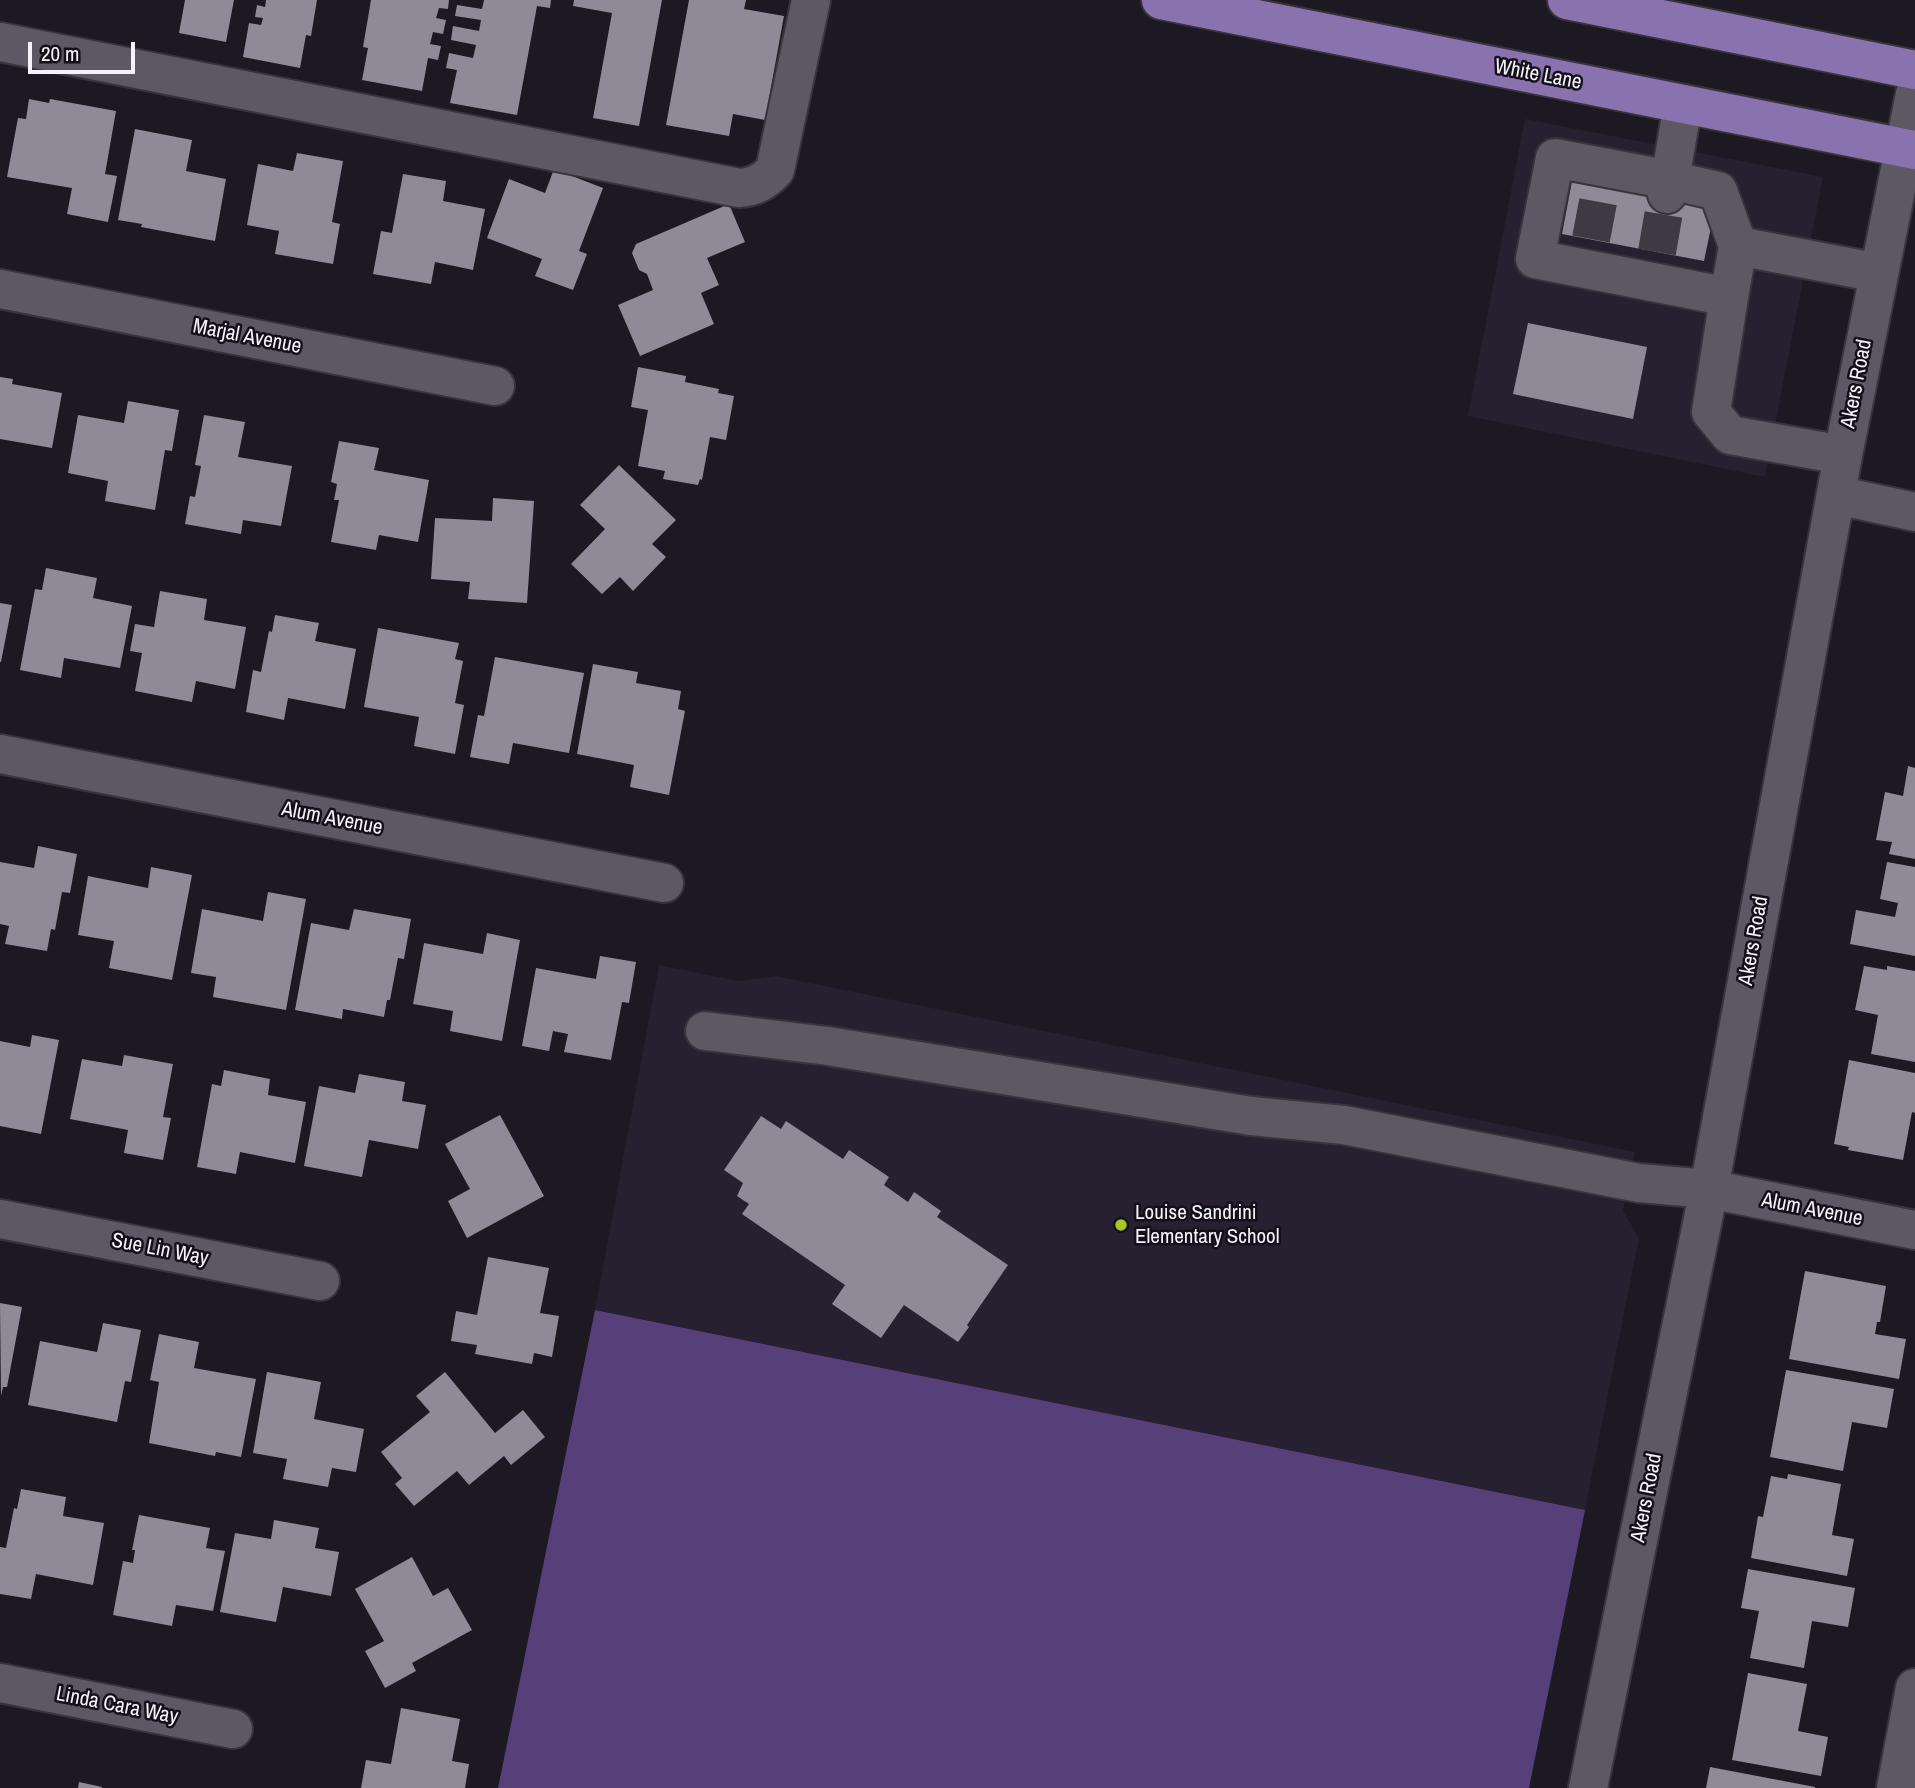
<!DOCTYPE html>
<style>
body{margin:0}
#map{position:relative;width:1915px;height:1788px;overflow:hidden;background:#1c1923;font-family:"Archivo Narrow",sans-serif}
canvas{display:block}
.scale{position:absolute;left:28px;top:42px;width:107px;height:32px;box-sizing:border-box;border:4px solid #f5f3fa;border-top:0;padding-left:9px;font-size:21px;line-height:24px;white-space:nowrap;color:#f5f3fa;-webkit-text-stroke:5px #131019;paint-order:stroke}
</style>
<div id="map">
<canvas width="1915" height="1788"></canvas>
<div class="scale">20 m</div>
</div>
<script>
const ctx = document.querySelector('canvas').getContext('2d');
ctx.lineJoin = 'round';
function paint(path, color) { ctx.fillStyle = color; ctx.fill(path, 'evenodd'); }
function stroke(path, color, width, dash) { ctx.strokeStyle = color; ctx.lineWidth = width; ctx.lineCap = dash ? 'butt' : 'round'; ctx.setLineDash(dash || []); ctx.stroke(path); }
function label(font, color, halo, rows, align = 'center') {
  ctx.font = font + ' "Archivo Narrow",sans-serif'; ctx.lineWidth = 5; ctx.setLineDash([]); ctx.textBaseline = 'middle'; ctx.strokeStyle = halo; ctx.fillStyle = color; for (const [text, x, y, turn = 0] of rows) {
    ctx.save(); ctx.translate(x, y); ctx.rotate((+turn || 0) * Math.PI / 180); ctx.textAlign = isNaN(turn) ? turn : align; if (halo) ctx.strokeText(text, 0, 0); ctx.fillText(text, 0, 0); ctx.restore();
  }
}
paint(new Path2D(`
 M1525,119L1823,177L1765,477L1468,416Z
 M659,965L738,981L776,976L1635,1152L1623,1211L1639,1238L1585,1510L595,1310Z`), '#262030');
paint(new Path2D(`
 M595,1310L1585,1510L1529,1788H498Z`), '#573f7a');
paint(new Path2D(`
 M185,0H234L226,42L179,33Z
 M266,0H317L311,36L306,35L300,68L243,57L249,23L261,25L263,18L255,17L257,5L265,7Z
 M371,0H449L448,9L439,8L436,18L446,20L443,34L433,32L430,44L441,46L438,60L428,58L422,91L362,80L368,48L363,47Z
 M484,0H551L550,8L537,6L517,115L450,103L457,70L446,68L449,53L473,58L476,45L451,40L453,26L479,31L481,20L455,16L457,5L482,9Z
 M574,0H662L639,126L593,118L612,13L573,6Z
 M689,0H746L744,9L784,16L765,120L733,114L729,136L666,125Z
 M29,99L49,103L50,99L116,111L105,174L117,176L108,222L67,214L72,188L7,177L18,118L26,119Z
 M135,129L192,140L186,171L226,179L215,241L141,227L142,224L118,220Z
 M297,153L343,161L332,222L340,224L333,264L275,254L279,231L247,225L258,164L293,171Z
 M554,169L603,188L579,251L587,254L573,290L535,276L542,259L487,238L509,179L545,193Z
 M403,174L446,181L443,201L485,209L473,270L435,262L431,284L373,274L381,231L392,233Z
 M1573,176L1716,203L1704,261L1562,234Z
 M729,204L745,242L707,258L719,285L701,293L714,324L640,356L618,305L653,290L647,274L639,270L632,253L636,244Z
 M1528,323L1647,347L1633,419L1513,394Z
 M638,367L686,376L685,382L719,389L718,393L734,396L726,440L710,437L702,480L700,479L698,485L663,479L665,471L638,466L648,410L631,407Z
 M0,377L13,379L12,384L62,393L52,448L0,439Z
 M128,401L179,410L172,451L165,450L155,510L105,501L108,481L68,473L78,415L124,423Z
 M204,415L245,422L238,457L292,466L281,526L243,520L241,534L185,524L190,496L195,497L201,466L195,465Z
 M339,441L379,448L374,470L429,480L418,542L379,535L376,550L331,542L339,500H334L337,484L331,482Z
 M619,465L676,520L652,544L666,557L633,591L620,577L602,594L571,564L605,529L580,505Z
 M493,498L534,501L527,603L468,599L470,582L431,579L435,518L492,521Z
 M46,568L97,578L93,598L132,606L120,668L64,658L61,678L20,670L35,589L42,590Z
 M160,591L207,599L204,620L246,627L235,689L196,681L192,702L135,691L142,653L130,651L135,624L154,627Z
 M0,603L12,605L1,662H0Z
 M275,615L319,623L315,641L356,649L345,709L288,698L284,720L246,712L253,670L261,672L269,631L272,632Z
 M378,628L459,643L455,659L463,661L455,703L464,705L455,754L414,746L419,717L364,707Z
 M495,657L584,673L569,753L513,743L509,764L470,757L478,715L484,716Z
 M593,664L638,672L636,683L681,691L678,709L685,711L669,795L630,787L634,765L577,754Z
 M1908,766L1915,768V859L1889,854L1892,842L1876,840L1885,792L1903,796Z
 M38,846L77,854L70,893L62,892L55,930L51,929L47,951L5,944L9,926L0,924V862L34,868Z
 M1887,862L1915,867V956L1850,944L1856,910L1895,917L1898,903L1880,899Z
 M151,867L192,875L172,980L109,968L114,941L78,935L88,876L148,888Z
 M268,892L306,899L286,1010L213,997L216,977L191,973L202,909L263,921Z
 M354,909L411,919L404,959L398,958L390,1000H387L384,1017L343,1009L342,1019L295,1010L311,923L349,930Z
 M487,933L520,940L502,1041L450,1031L453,1011L413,1004L424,943L483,954Z
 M600,956L636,962L629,1003L622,1002L611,1060L564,1052L568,1034L553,1031L549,1051L522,1046L536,968L596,979Z
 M1864,966L1887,970V966L1915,971V1062L1871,1054L1878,1015L1855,1010Z
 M32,1035L59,1040L41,1134L0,1126V1041L30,1047Z
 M124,1055L173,1064L163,1117L171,1118L163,1160L124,1153L128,1130L70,1119L82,1059L122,1066Z
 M1849,1060L1915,1073V1113L1912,1112L1903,1160L1848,1150L1849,1147L1834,1144Z
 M224,1070L270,1079L268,1095L306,1102L295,1163L240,1152L236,1174L197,1167L212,1084L221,1086Z
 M359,1074L405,1082L402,1101L426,1105L418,1149L369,1140L362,1177L304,1166L319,1086L355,1093Z
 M500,1115L544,1196L467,1238L448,1201L470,1189L445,1144Z
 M761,1116L781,1129L786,1121L843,1159L849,1150L889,1177L884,1185L908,1202L914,1192L941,1211L937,1217L1008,1265L967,1325L969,1327L958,1342L904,1305L881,1338L832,1304L845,1285L742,1214L749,1204L737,1196L743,1183L724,1170Z
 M488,1257L549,1268L540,1313L559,1316L552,1357L534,1353L532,1364L475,1354L477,1345L451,1341L456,1311L477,1315Z
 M1805,1271L1886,1286L1880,1322H1877L1875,1334L1906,1339L1899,1379L1789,1359Z
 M0,1303L22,1307L7,1387H3L1,1396Z
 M103,1323L141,1330L131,1382L125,1381L117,1422L28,1405L40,1341L97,1352Z
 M159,1334L199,1342L194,1368L256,1379L241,1457L216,1452L215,1456L149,1443L159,1382L150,1380Z
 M1786,1370L1894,1389L1887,1428L1852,1422L1843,1471L1770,1457Z
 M267,1372L321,1382L314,1419L364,1429L356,1472L332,1468L328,1487L283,1479L287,1459L253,1453Z
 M445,1372L495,1433L523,1410L545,1437L511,1465L504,1456L469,1485L457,1471L414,1506L395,1484L402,1478L381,1452L430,1412L416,1396Z
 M1788,1474L1841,1484L1832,1535L1854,1539L1847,1576L1751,1558L1758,1516L1763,1517L1771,1476L1787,1479Z
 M21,1489L66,1497L63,1516L104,1523L93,1585L36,1574L31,1599L0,1594V1547L6,1548L14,1508L17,1509Z
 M139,1515L210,1528L206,1548L225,1551L213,1611L176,1605L172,1626L113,1615L123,1561L133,1563L135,1550H132Z
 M274,1520L319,1528L315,1548L339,1552L331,1596L283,1587L276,1622L220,1612L235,1533L271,1539Z
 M412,1557L433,1596L448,1588L472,1630L412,1663L416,1671L385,1688L365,1651L384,1641L355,1589Z
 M1748,1569L1855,1588L1848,1627L1812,1621L1804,1668L1750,1658L1759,1611L1741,1608Z
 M1748,1673L1807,1684L1798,1731L1828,1737L1821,1776L1732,1760Z
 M401,1708L460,1719L452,1761L469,1764L465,1788H361L366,1760L391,1764Z
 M1710,1767L1815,1787V1788H1706Z
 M79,1782L102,1787V1788H78Z`), '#8e8a97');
stroke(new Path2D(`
 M1591,239L1602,181
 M1657,252L1667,194`), '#3d3a43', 38, [38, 19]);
const minor = new Path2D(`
 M0,42L739,188C754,187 764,182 775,170L811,0
 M1667,194L1670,180L1718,191L1738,246L1729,297L1535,259L1555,158L1670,180L1683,104
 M1738,246L1879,273
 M0,289L495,386
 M1729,297L1711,412L1730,435L1843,455
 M1836,495L1915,512
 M0,754L664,883
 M705,1031L828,1046L1251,1116L1344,1125L1639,1183L1709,1189L1915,1230
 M0,1219L320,1281
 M0,1683L233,1729
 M1588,1788L1709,1189L1843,455L1915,94
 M1896,1788L1915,1688`);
const major = new Path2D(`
 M1161,0L1915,150
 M1567,0L1915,70`);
stroke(minor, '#37343c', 42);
stroke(major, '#37343c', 42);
stroke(minor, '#5c5864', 38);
stroke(major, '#8a72af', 38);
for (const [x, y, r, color] of [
 [1121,1225,7,"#a6c821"]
]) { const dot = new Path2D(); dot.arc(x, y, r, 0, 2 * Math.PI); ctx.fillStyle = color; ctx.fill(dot); stroke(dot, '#131019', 2.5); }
label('21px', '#f5f3fa', '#131019', [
 ["White Lane",1538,75,11],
 ["Marjal Avenue",247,337,11],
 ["Akers Road",1857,384,-79],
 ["Alum Avenue",332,819,11],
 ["Akers Road",1754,941,-80],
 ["Alum Avenue",1812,1210,11],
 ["Sue Lin Way",160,1250,11],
 ["Akers Road",1647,1498,-79],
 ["Linda Cara Way",117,1706,11]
]);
label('21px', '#f5f3fa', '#131019', [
 ["Louise Sandrini",1135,1213],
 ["Elementary School",1135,1237]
], 'left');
</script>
